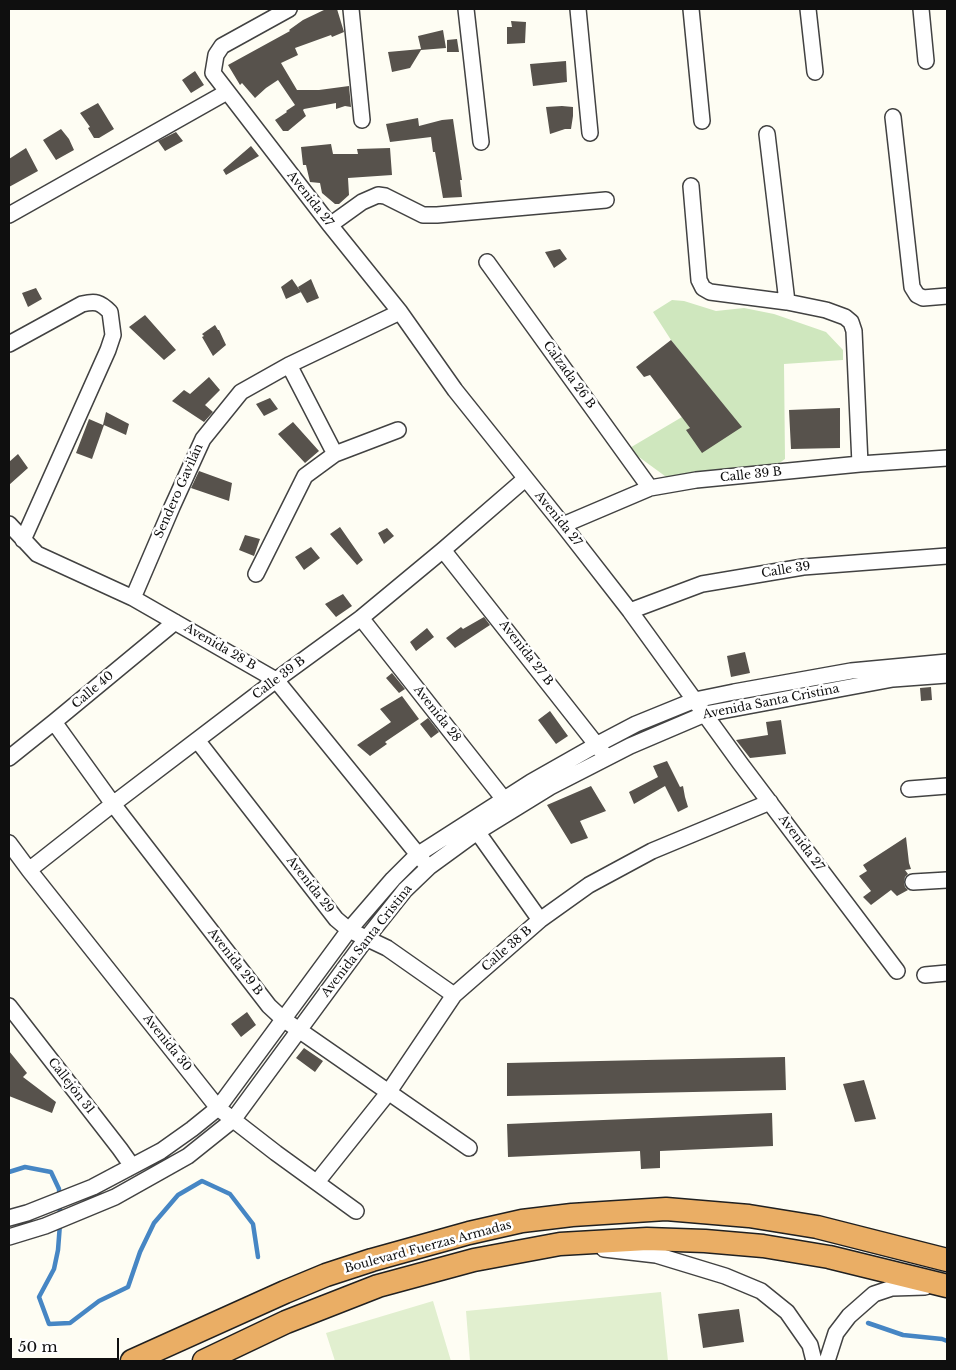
<!DOCTYPE html>
<meta charset="utf-8">
<style>
body{margin:0}
#map{position:relative;width:956px;height:1370px;overflow:hidden;background:#fefdf3;font-family:"Libre Baskerville",serif}
canvas{display:block}
.frame{position:absolute;inset:0;border:10px solid #0f0f0f;pointer-events:none}
.scale{position:absolute;left:10px;top:1338px;width:109px;height:22px;box-sizing:border-box;border:2px solid #0f0f0f;border-top:0;padding-left:6px;font-size:15px;line-height:18px;white-space:nowrap;color:#0f0f0f;-webkit-text-stroke:4px #fff;paint-order:stroke}
</style>
<div id="map">
<canvas width="956" height="1370"></canvas>
<div class="frame"></div>
<div class="scale">50 m</div>
</div>
<script>
const ctx = document.querySelector('canvas').getContext('2d');
ctx.lineJoin = 'round';
function paint(path, color) { ctx.fillStyle = color; ctx.fill(path, 'evenodd'); }
function stroke(path, color, width, dash) { ctx.strokeStyle = color; ctx.lineWidth = width; ctx.lineCap = dash ? 'butt' : 'round'; ctx.setLineDash(dash || []); ctx.stroke(path); }
function label(font, color, halo, rows, align = 'center') {
  ctx.font = font + ' "Libre Baskerville",serif'; ctx.lineWidth = 5; ctx.setLineDash([]); ctx.textBaseline = 'middle'; ctx.strokeStyle = halo; ctx.fillStyle = color; for (const [text, x, y, turn = 0] of rows) {
    ctx.save(); ctx.translate(x, y); ctx.rotate((+turn || 0) * Math.PI / 180); ctx.textAlign = isNaN(turn) ? turn : align; if (halo) ctx.strokeText(text, 0, 0); ctx.fillText(text, 0, 0); ctx.restore();
  }
}
paint(new Path2D(`
 M672,300L684,301L716,311L744,308L774,314L826,332L843,350V360L784,364L785,459L778,464L744,470L669,479L628,449L682,417L690,428L741,427L671,340L653,312Z`), '#cfe7be');
paint(new Path2D(`
 M661,1292L668,1361H470L466,1311Z
 M433,1301L451,1361H335L326,1333Z`), '#e1efcf');
stroke(new Path2D(`
 M9,1172L25,1167L51,1172L59,1189L60,1216
 M60,1224L58,1250L54,1269L39,1297L49,1324L70,1323L99,1301L128,1287L140,1252L154,1223L178,1195L202,1181L230,1194L253,1224L258,1257
 M868,1323L903,1335L942,1339L947,1341`), '#4686c4', 4.5);
paint(new Path2D(`
 M326,9H337L344,32L332,37L331,35L295,48L298,55L281,63L297,90H319L349,86L351,107L345,106L336,109V103L304,109L303,110L306,116L288,131H283L275,120L287,112L286,111L295,105L278,80L266,88L255,98L242,83L240,85L228,65L290,31L289,30L303,20Z
 M511,21L526,22L525,43L507,44V27H512Z
 M443,30L446,48L421,50L410,68L392,72L388,52L421,49L418,36Z
 M457,39L459,52H447V40Z
 M566,61L567,82L533,86L530,64Z
 M195,71L204,85L191,93L182,80Z
 M98,103L114,129L99,138H94L88,128L90,127L80,113Z
 M562,106L573,107V116L571,129H565L550,134L546,107Z
 M418,118L419,126L442,120L453,119L462,180H460L462,197L443,198L435,152H433L431,137L390,142L386,124Z
 M61,129L69,139L74,150L56,160L43,140Z
 M176,132L183,141L165,151L158,141Z
 M331,144L333,154H358L357,149L390,148L392,175L348,178L349,195L339,204H335L322,193L320,183L310,182L306,165H303L301,147Z
 M251,146L259,156L226,175L223,170Z
 M26,148L38,171L9,187V159Z
 M560,249L567,259L554,268L545,252Z
 M292,279L301,292L286,299L281,287Z
 M311,279L319,298L307,303L298,287Z
 M36,288L42,299L28,307L22,293Z
 M145,315L176,350L164,360L129,327Z
 M215,325L218,330H219L226,345L213,356L202,337L204,336L202,334Z
 M671,340L742,427L702,453L686,430L690,428L650,375L644,377L636,367Z
 M209,377L220,390L205,405L213,412L204,422L172,401L184,390L190,394Z
 M270,398L278,409L264,416L256,404Z
 M840,408V448L791,449L789,410Z
 M106,412L129,424L126,435L104,425L92,459L76,453L89,419L103,425Z
 M293,422L319,451L305,463L278,434Z
 M18,454L28,468L9,485V462Z
 M199,471L232,483L229,501L191,488Z
 M340,527L363,560L357,565L330,534Z
 M387,528L394,536L384,544L378,533Z
 M245,535L260,539L254,556L239,550Z
 M311,547L320,558L304,570L295,557Z
 M343,594L352,606L336,617L325,604Z
 M484,617L490,625L455,648L446,638L461,627L463,629Z
 M427,628L434,637L416,651L410,642Z
 M745,652L750,673L731,677L727,656Z
 M392,673L405,689L399,693L386,678Z
 M931,687L932,700L921,701L920,688Z
 M402,696L419,719L385,742L387,744L370,756L357,745L391,722L380,709Z
 M550,711L568,736L556,744L538,720Z
 M428,718L439,732L431,738L420,724Z
 M781,720L786,754L750,758L736,740L768,735L766,722Z
 M667,761L680,787L683,786L685,797L688,807L678,812L665,786L634,804L629,792L658,777L653,766Z
 M591,786L606,811L580,821L588,838L571,844L547,805Z
 M906,837L909,863L911,869L905,870L908,874L905,877L904,882L905,887L908,890L897,896L891,890L871,905L863,897L871,891L859,876L867,871L863,865Z
 M247,1012L256,1025L241,1037L231,1024Z
 M304,1048L323,1061L315,1072L296,1058Z
 M9,1051L27,1073L23,1077L56,1102L52,1113L9,1096Z
 M785,1057L786,1090L507,1096V1063Z
 M864,1080L876,1119L855,1122L843,1084Z
 M772,1113L773,1146L660,1151V1168L641,1169L640,1151L508,1157L507,1124Z
 M739,1309L744,1342L703,1348L698,1314Z`), '#57524c');
const minor = new Path2D(`
 M289,9L222,46L216,55L213,73L330,225L400,312L455,390L563,525L630,611L740,763L897,971
 M351,9L362,120
 M466,9L481,142
 M578,9L590,133
 M691,9L702,121
 M808,9L815,72
 M921,9L926,61
 M893,117L912,287L917,295L923,298L947,296
 M767,134L787,302
 M691,186L699,280L703,288L710,292L787,302L826,310L845,317L851,322L854,331L860,464
 M9,215L227,92
 M330,225L362,202L378,195L385,196L423,215H437L606,200
 M487,262L650,488
 M9,344L82,304C96,301 100,302 110,312L113,335L108,350L23,540
 M289,365L335,454
 M9,524L37,554L133,598L276,680L424,862
 M563,525L650,488L696,480L860,464L947,458
 M443,550L603,753
 M256,574L305,476L335,454L398,430
 M133,598L172,507L203,439L241,392L289,365L400,312
 M630,611L702,584L803,567L947,556
 M361,618L510,807
 M54,722L113,804L269,1006L283,1019L469,1148
 M197,740L336,919L349,930L387,948L454,995
 M9,758L54,722L175,622
 M909,789L947,786
 M471,823L540,920
 M9,843L29,870L218,1108L276,1153L356,1211
 M29,870L113,804L276,680L361,618L443,550L525,479
 M913,882L947,880
 M925,975L947,973
 M9,1006L120,1149L132,1166
 M317,1182L388,1093L454,995L540,920L589,885L652,851L770,802
 M9,1218L27,1213L93,1187L161,1151L192,1129L218,1108L349,930L393,879L417,855L531,782L598,744L636,724L695,700L734,692L851,671L947,662
 M9,1237L45,1226L115,1197L188,1156L233,1120L366,939L405,890L429,867L477,832L550,787L630,746L705,714L893,679L947,675
 M604,1249L656,1255L725,1276L761,1291L787,1312L810,1345L814,1361
 M827,1361L836,1333L849,1316L874,1294L892,1288L925,1287`);
const highway = new Path2D(`
 M132,1361L285,1292L326,1275L372,1260L469,1233L522,1221L572,1215L666,1209L749,1216L817,1227L947,1260
 M204,1361L286,1322L378,1286L474,1260L560,1244L647,1239L705,1241L763,1246L829,1257L947,1286`);
stroke(minor, '#424242', 18);
stroke(highway, '#202020', 25);
stroke(minor, '#fff', 15);
stroke(highway, '#eaae65', 22);
label('12px', '#0f0f0f', '#fff', [
 ["Avenida 27",310,199,52],
 ["Calzada 26 B",569,375,54],
 ["Calle 39 B",751,475,-6],
 ["Sendero Gavilán",179,491,-66],
 ["Avenida 27",558,519,51],
 ["Calle 39",786,570,-9],
 ["Avenida 28 B",220,647,30],
 ["Avenida 27 B",526,653,52],
 ["Calle 39 B",279,678,-37],
 ["Calle 40",93,690,-40],
 ["Avenida Santa Cristina",771,702,-11],
 ["Avenida 28",437,714,52],
 ["Avenida 27",801,843,53],
 ["Avenida 29",310,885,52],
 ["Avenida Santa Cristina",367,941,-52],
 ["Calle 38 B",507,949,-41],
 ["Avenida 29 B",235,962,52],
 ["Avenida 30",167,1043,51],
 ["Callejón 31",71,1086,52],
 ["Boulevard Fuerzas Armadas",428,1247,-15]
]);
</script>
